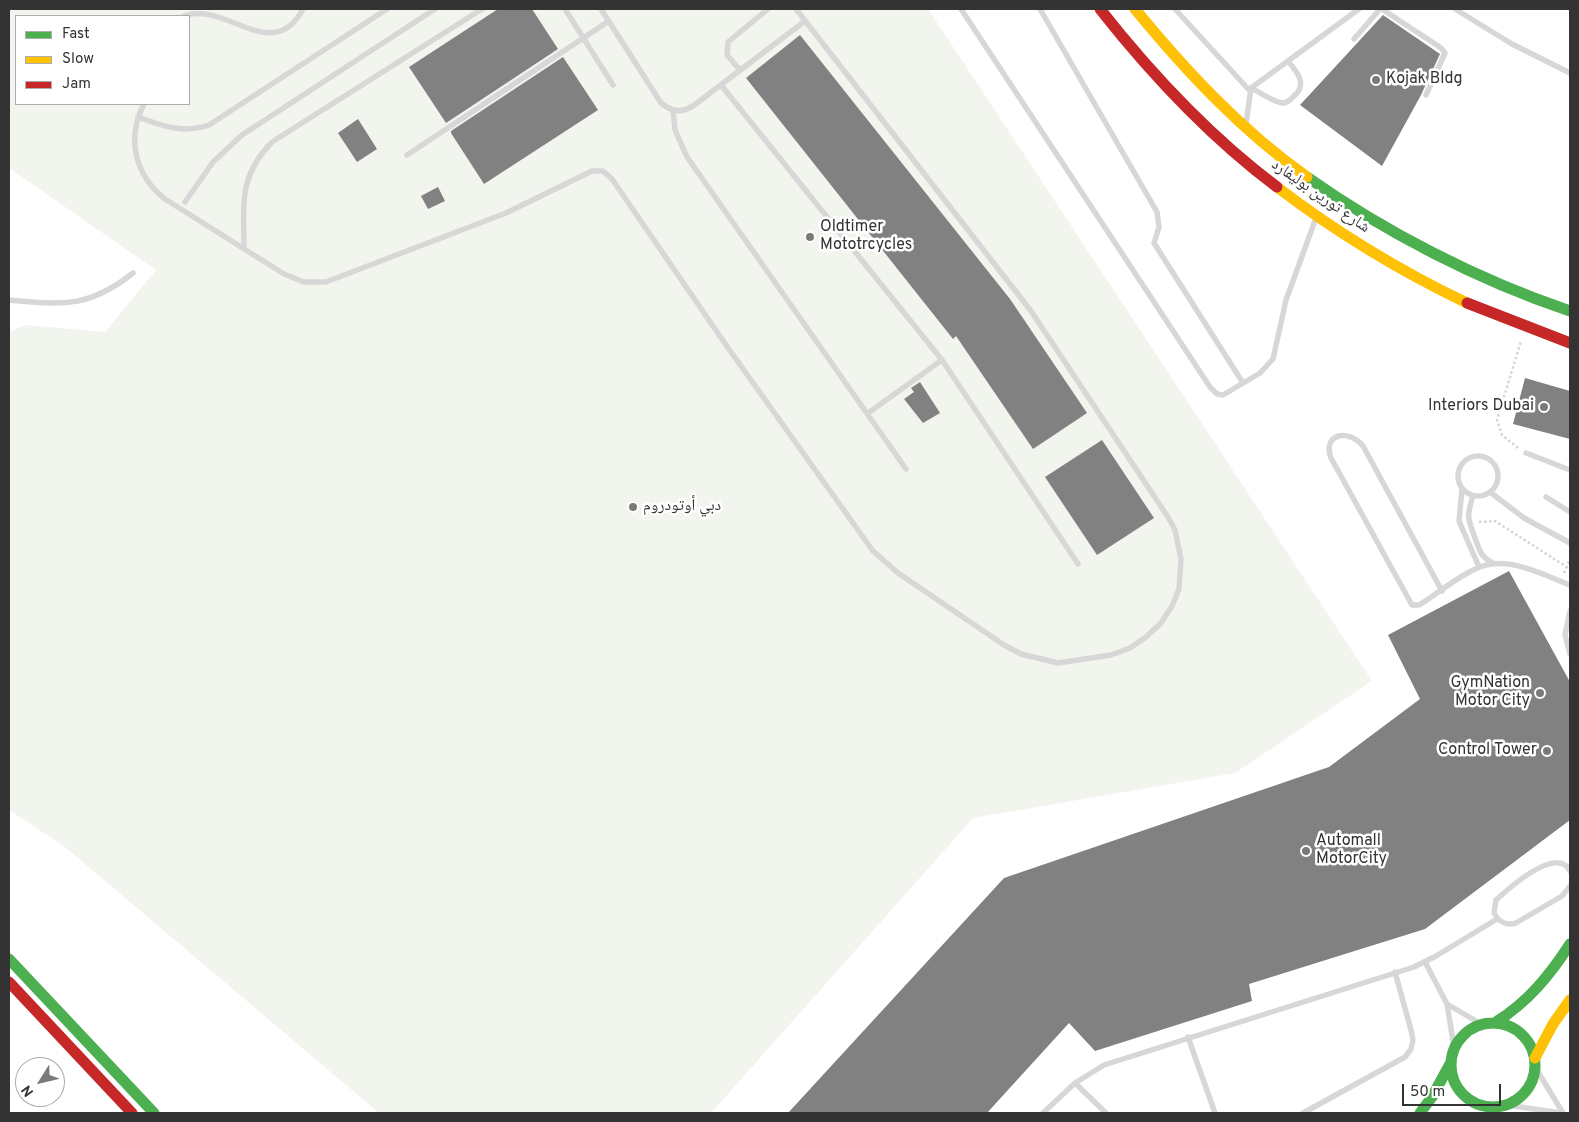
<!DOCTYPE html>
<meta charset="utf-8">
<style>
body{margin:0}
#map{position:relative;width:1579px;height:1122px;overflow:hidden;background:#fff;font-family:Overpass,sans-serif}
canvas{display:block}
.frame{position:absolute;inset:0;border:10px solid #333;pointer-events:none}
.legend{position:absolute;left:15px;top:15px;width:175px;height:90px;box-sizing:border-box;background:#fff;border:1px solid #adadad;margin:0;padding:6px 9px;list-style:none;font-size:15px;color:#333}
.legend li{display:flex;align-items:center;gap:10px;height:25px}
.legend b{width:25px;border:1px solid #adadad}
.north{position:absolute;left:15px;top:1057px;width:50px;height:50px;box-sizing:border-box;background:#fff;border:1px solid #adadad;border-radius:50%;rotate:234deg;font-size:14px;font-weight:700;line-height:20px;text-align:center;color:#333}
.north::after{content:'';display:block;margin:auto;width:18px;height:22px;background:#7a7a7a;clip-path:polygon(50% 0,100% 100%,50% 72%,0 100%)}
.scale{position:absolute;left:1402px;top:1084px;width:99px;height:22px;box-sizing:border-box;border:2px solid #333;border-top:0;padding-left:6px;font-size:15px;line-height:18px;white-space:nowrap;color:#333;-webkit-text-stroke:4px #fff;paint-order:stroke}
</style>
<div id="map">
<canvas width="1579" height="1122"></canvas>
<div class="frame"></div>
<ul class="legend">
<li><b style="height:6px;background:#4caf50"></b>Fast</li>
<li><b style="height:6px;background:#ffc107"></b>Slow</li>
<li><b style="height:6px;background:#c62828"></b>Jam</li>
</ul>
<div class="north">N</div>
<div class="scale">50 m</div>
</div>
<script>
const ctx = document.querySelector('canvas').getContext('2d');
ctx.lineJoin = 'round';
function paint(path, color) { ctx.fillStyle = color; ctx.fill(path, 'evenodd'); }
function stroke(path, color, width, dash) { ctx.strokeStyle = color; ctx.lineWidth = width; ctx.lineCap = dash ? 'butt' : 'round'; ctx.setLineDash(dash || []); ctx.stroke(path); }
function label(font, color, halo, rows, align = 'center') {
  ctx.font = font + ' Overpass,"Noto Naskh Arabic",sans-serif'; ctx.lineWidth = 5; ctx.setLineDash([]); ctx.textBaseline = 'middle'; ctx.strokeStyle = halo; ctx.fillStyle = color; for (const [text, x, y, turn = 0] of rows) {
    ctx.save(); ctx.translate(x, y); ctx.rotate((+turn || 0) * Math.PI / 180); ctx.textAlign = isNaN(turn) ? turn : align; if (halo) ctx.strokeText(text, 0, 0); ctx.fillText(text, 0, 0); ctx.restore();
  }
}
paint(new Path2D(`
 M9,9H928L1372,681L1235,773L973,818L711,1113H379L65,847L9,810V332L26,325L105,332L156,270L9,168ZM16,16H189V104H16Z`), '#f1f5ed');
paint(new Path2D(`
 M498,9H532L558,49L446,123L409,67Z
 M1383,15L1440,54L1421,95L1382,166L1300,105Z
 M800,35L1010,299L1087,413L1033,449L956,336L953,339L746,78Z
 M563,57L598,110L484,184L451,133V131Z
 M358,119L377,149L357,162L338,133Z
 M438,187L445,201L428,209L421,196Z
 M1525,378L1570,391V439L1513,424Z
 M920,382L940,413L923,423L904,399L914,392L911,388Z
 M1102,440L1154,518L1097,555L1045,477Z
 M1509,571L1570,682V820L1425,929L1249,984L1252,1001L1095,1051L1069,1023L987,1113H788L1004,878L1329,767L1420,699L1388,635Z`), '#818181');
stroke(new Path2D(`
 M1518,448L1502,435L1497,420L1521,341
 M1479,522L1495,521L1570,569
 M1564,573L1570,559`), '#d6d6d6', 2.5, [2.5, 2.5]);
stroke(new Path2D(`
 M565,9L613,85
 M601,9L661,103C672,112 681,113 693,106L805,21
 M961,9L1210,387L1217,394L1223,395L1260,373L1273,359L1286,300L1316,218
 M1040,9L1157,212L1159,227L1154,243L1243,383
 M1175,9L1250,91
 M1382,9L1441,48L1445,53L1426,95
 M1455,9L1512,44L1570,73
 M184,16C224,0 273,66 303,9
 M1354,39L1380,9
 M740,70L727,55L728,42L768,9
 M721,85L942,360L1078,564
 M1251,88C1260,92 1274,103 1283,103C1287,103 1290,100 1293,97C1308,85 1298,73 1288,61
 M144,104C126,139 135,175 165,199L284,274L304,282H326L506,213L592,171H603L612,179L726,345L873,551L898,573L1004,645L1021,654L1058,663L1111,655L1130,648L1146,637L1161,623L1172,606L1179,589L1181,559L1175,530L1168,517L1031,311L796,9
 M673,110L675,130L687,157L906,469
 M138,117C163,126 182,134 209,125L387,9
 M1246,124L1251,88L1359,9
 M407,155L609,21
 M185,202L213,162L242,135L435,9
 M244,249C244,204 238,177 272,142L482,9
 M9,300C63,305 89,308 133,273
 M868,413L942,360
 M1526,453L1570,470
 M1458 476a20 20 0 1 1 40 0a20 20 0 1 1-40 0Z
 M1462,489L1459,521L1479,567
 M1490,492L1524,518L1570,543
 M1473,496C1466,517 1468,519 1475,538C1480,551 1480,556 1493,563
 M1546,497L1570,512
 M1442,591L1363,446C1348,428 1322,434 1331,458L1412,605H1419C1439,593 1470,566 1492,564C1518,561 1547,576 1570,585
 M1570,611L1565,635L1570,654
 M1570,871C1557,845 1509,888 1496,900L1494,913C1499,922 1505,926 1516,923L1562,896L1570,886
 M1425,962L1447,1004L1454,1047
 M1447,1004L1481,1024
 M1188,1037L1215,1113
 M1535,1067L1563,1113
 M1075,1083L1106,1113
 M1507,1105L1561,1113
 M1043,1113L1075,1083L1104,1065L1414,967L1436,956L1497,919
 M1303,1113L1405,1057L1411,1049L1413,1040L1411,1030L1395,972`), '#d7d7d7', 5.5);
stroke(new Path2D(`
 M1307,177C1385,232 1478,280 1570,311
 M9,959L154,1113
 M1496,1022C1528,1002 1550,975 1570,944
 M1451 1065a42 42 0 1 1 84 0a42 42 0 1 1-84 0Z
 M1420,1113L1432,1097L1450,1064`), '#4caf50', 11);
stroke(new Path2D(`
 M1135,9C1186,71 1241,130 1307,177
 M1277,187C1336,232 1400,271 1467,303
 M1535,1058L1553,1024L1570,1000`), '#ffc107', 11);
stroke(new Path2D(`
 M1100,9C1152,75 1209,136 1277,187
 M1467,303L1570,343
 M9,982L132,1113`), '#c62828', 11);
for (const [x, y, r, color] of [
 [1376,80,5,"#7a7a7a"],
 [810,237,5,"#7a7a7a"],
 [1544,407,5,"#7a7a7a"],
 [633,507,5,"#7a7a7a"],
 [1540,693,5,"#7a7a7a"],
 [1547,751,5,"#7a7a7a"],
 [1306,851,5,"#7a7a7a"]
]) { const dot = new Path2D(); dot.arc(x, y, r, 0, 2 * Math.PI); ctx.fillStyle = color; ctx.fill(dot); stroke(dot, '#fff', 2); }
label('16px', '#333', '#fff', [
 ["Kojak Bldg",1386,80],
 ["Oldtimer",820,228],
 ["Mototrcycles",820,246],
 ["Interiors Dubai",1534,407,"right"],
 ["دبي أوتودروم",643,507],
 ["GymNation",1530,684,"right"],
 ["Motor City",1530,702,"right"],
 ["Control Tower",1537,751,"right"],
 ["Automall",1316,842],
 ["MotorCity",1316,860]
], 'left');
label('16px', '#333', '#fff', [
 ["شارع تورين بوليفارد",1320,197,35]
]);
</script>
